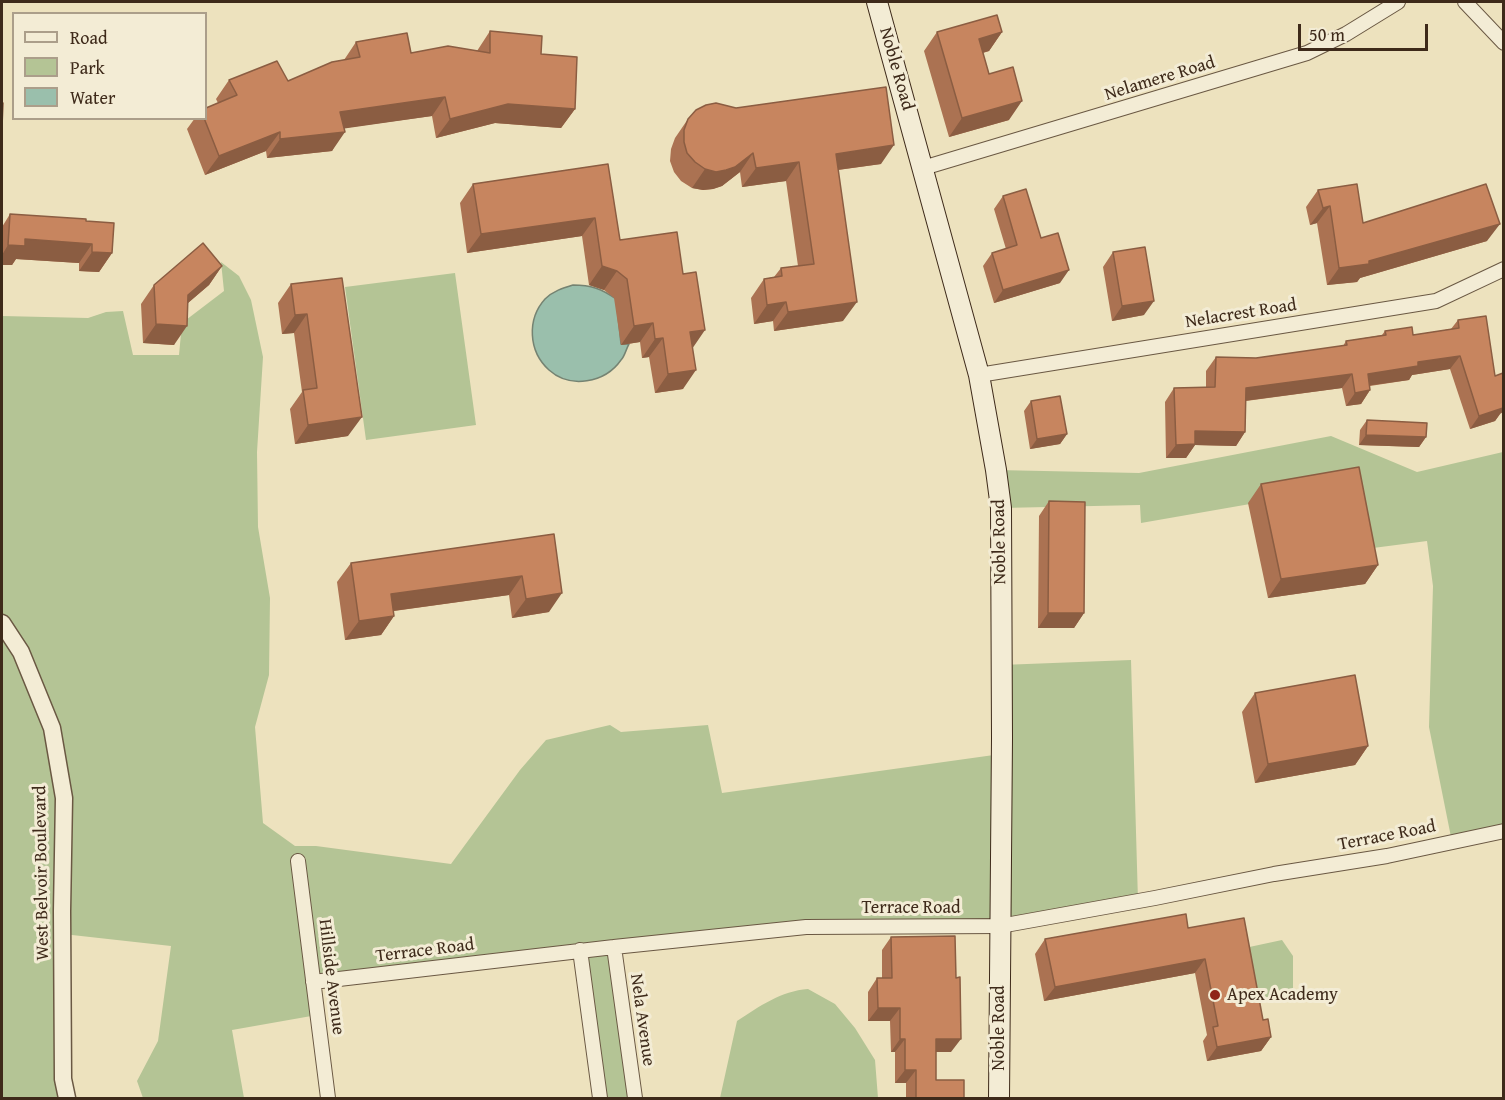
<!DOCTYPE html>
<style>
body{margin:0}
#map{position:relative;width:1505px;height:1100px;overflow:hidden;background:#ede2be;font-family:"Gentium Book Plus",serif}
canvas{display:block}
.frame{position:absolute;inset:0;border:3px solid #3e2a1a;pointer-events:none}
.legend{position:absolute;left:12px;top:12px;width:195px;height:108px;box-sizing:border-box;background:#f3ecd5;border:2px solid #ab9e8a;margin:0;padding:8px 10px;list-style:none;font-size:18px;color:#3e2a1a}
.legend li{display:flex;align-items:center;gap:12px;height:30px}
.legend b{width:30px;border:2px solid #ab9e8a}
.scale{position:absolute;left:1298px;top:24px;width:130px;height:27px;box-sizing:border-box;border:3px solid #3e2a1a;border-top:0;padding-left:8px;font-size:18px;line-height:21px;white-space:nowrap;color:#3e2a1a;-webkit-text-stroke:4px #f3ecd5;paint-order:stroke}
</style>
<div id="map">
<canvas width="1505" height="1100"></canvas>
<div class="frame"></div>
<ul class="legend">
<li><b style="height:8px;background:#f3ecd5"></b>Road</li>
<li><b style="height:16px;background:#b4c495"></b>Park</li>
<li><b style="height:16px;background:#9abfac"></b>Water</li>
</ul>
<div class="scale">50 m</div>
</div>
<script>
const ctx = document.querySelector('canvas').getContext('2d');
ctx.lineJoin = 'round';
function paint(path, color) { ctx.fillStyle = color; ctx.fill(path, 'evenodd'); }
function stroke(path, color, width, dash) { ctx.strokeStyle = color; ctx.lineWidth = width; ctx.lineCap = dash ? 'butt' : 'round'; ctx.setLineDash(dash || []); ctx.stroke(path); }
function label(font, color, halo, rows, align = 'center') {
  ctx.font = font + ' "Gentium Book Plus",serif'; ctx.lineWidth = 6; ctx.setLineDash([]); ctx.textBaseline = 'middle'; ctx.strokeStyle = halo; ctx.fillStyle = color; for (const [text, x, y, turn = 0] of rows) {
    ctx.save(); ctx.translate(x, y); ctx.rotate((+turn || 0) * Math.PI / 180); ctx.textAlign = isNaN(turn) ? turn : align; if (halo) ctx.strokeText(text, 0, 0); ctx.fillText(text, 0, 0); ctx.restore();
  }
}
paint(new Path2D(`
 M221,262L239,276L251,300L263,357L257,452L258,527L270,598L269,675L255,727L263,823L295,846H316L451,864L520,770L546,740L610,725L621,732L708,725L722,793L1001,754V665L1131,660L1138,901L1000,926L806,927L614,947L635,1098H600L581,951L313,982L317,1015L232,1030L244,1098H143L137,1081L158,1041L171,946L63,934L67,1098H2V316L88,318L106,312L123,311L133,355H179L182,323L224,291Z
 M455,273L476,425L366,440L345,287Z
 M1331,436L1417,472L1503,452V831L1452,842L1429,727L1433,586L1427,541L1373,548L1359,485L1141,523L1140,505L1001,508L996,470L1139,473Z
 M1282,940L1293,956V998L1251,1003L1240,949Z
 M808,989L835,1004L855,1028L875,1060L878,1098H720L737,1021C760,1006 781,991 808,989Z`), '#b4c495');
const water = new Path2D(`
 M573,285C591,285 602,289 616,299L621,344H629C626,349 625,356 621,360C605,383 570,389 549,370C528,351 527,319 545,299C553,291 563,288 573,285Z`);
paint(water, '#9abfac');
stroke(water, '#758372', 1.5);
const minor = new Path2D(`
 M1465,2L1504,43
 M923,168L1307,53L1346,34L1398,2
 M979,375L1436,301L1504,269
 M298,861L328,1098
 M614,947L635,1098
 M580,950L600,1098
 M313,982L614,947L806,927L1000,926L1155,898L1274,874L1387,856L1504,831`);
const tertiary = new Path2D(`
 M2,623L21,652L52,728L64,798L62,911L63,1079L67,1098`);
const secondary = new Path2D(`
 M877,2L979,375L996,470L1001,508L1002,738L999,1098`);
stroke(minor, '#6a5843', 16);
stroke(tertiary, '#6a5843', 19);
stroke(secondary, '#3e2a1a', 22);
stroke(minor, '#f3ecd5', 14);
stroke(tertiary, '#f3ecd5', 16);
stroke(secondary, '#f3ecd5', 20);
paint(new Path2D(`
 M490,31L541,54L575,109L561,128L495,123L436,138L432,116L344,128L332,151L267,158L266,151L205,175L187,129L195,118H206L218,103L216,99L229,80L288,81L344,60L356,42L411,53L477,51Z
 M937,32H1002L989,51L983,53L989,74L1009,120L949,137L924,51Z
 M688,119L881,164L838,170L843,321L774,331L773,321L754,324L751,298L764,279L774,277L781,268L798,266L786,181L742,187L740,172L722,186L713,189L703,190L692,188L681,181L674,172L670,161L671,149L675,138Z
 M608,164L620,240L692,348L683,389L655,393L649,357L642,358L640,342L621,345L614,298L604,290L589,285L582,236L467,253L460,203L473,184Z
 M1318,190L1363,223L1487,241L1360,278L1357,282L1327,285L1317,223L1310,225L1306,207Z
 M1003,196L1041,238L1060,283L994,303L983,266L992,253L1006,249L994,209Z
 M10,214L86,221L112,253L99,272L79,271V263L16,259L12,265H2V227Z
 M1113,252L1144,315L1112,321L1103,267Z
 M222,266L209,285L188,303L174,345L143,343L141,304L154,285Z
 M342,278L348,436L295,444L290,409L302,392L294,333L282,334L278,303L291,284Z
 M1458,320L1500,414L1495,421L1470,429L1450,369L1412,375L1409,380L1370,386V390L1361,404L1346,406L1342,388L1246,401L1245,432L1236,446L1195,445L1186,458H1166L1165,402L1174,388L1206,387V371L1216,357L1256,358L1343,346L1346,341L1382,335L1385,331L1413,335L1451,329Z
 M1031,401L1067,434L1060,444L1030,449L1024,411Z
 M1367,420L1426,437L1419,447L1359,445L1360,430Z
 M1261,484L1378,565L1365,584L1268,598L1248,503Z
 M1049,501L1084,613L1074,628H1038L1039,516Z
 M554,534L549,612L512,618L509,595L394,611V616L381,635L345,640L337,582L351,563Z
 M1255,693L1368,746L1355,765L1255,783L1242,712Z
 M1188,928L1263,1020L1271,1037L1261,1051L1207,1061L1203,1041L1207,1035L1195,973L1044,1001L1035,954L1045,939Z
 M891,937L951,1052H936V1080L964,1098H906V1083H895V1052H891L890,1021H868V992L877,978H882V950Z`), '#ab7252');
paint(new Path2D(`
 M1002,32L989,51L966,57L979,39Z
 M445,97L432,116L327,131L340,112Z
 M1022,101L1009,120L949,137L962,118Z
 M508,104L575,109L561,128L495,123L436,138L450,119Z
 M280,132L266,151L205,175L219,156Z
 M345,132L332,151L267,158L280,139Z
 M894,145L881,164L822,172L836,154Z
 M753,153L740,172L722,186L713,189L703,190L692,188L705,169Z
 M799,162L786,181L742,187L756,168Z
 M1330,206L1317,223L1310,225L1323,208Z
 M595,218L582,236L467,253L481,234Z
 M1500,224L1487,241L1360,278L1357,282L1327,285L1339,268L1369,261Z
 M25,239L92,244L79,263L16,259L12,265H2V255L8,245Z
 M92,252L112,253L99,272L79,271Z
 M222,266L209,285L175,314L188,295Z
 M602,266L617,271L604,290L589,285Z
 M1069,270L1060,283L994,303L1003,290Z
 M1154,301L1144,315L1112,321L1122,306Z
 M786,302L773,321L754,324L767,305Z
 M857,302L843,321L774,331L788,312Z
 M307,314L294,333L282,334L295,315Z
 M653,323L640,342L621,345L634,326Z
 M156,324L187,326L174,345L143,343Z
 M705,330L692,349L690,332Z
 M663,338L649,357L642,358L655,339Z
 M1460,356L1450,369L1412,375L1409,380L1358,387L1368,374L1418,362Z
 M696,370L683,389L655,393L668,374Z
 M1352,374L1342,388L1236,402L1246,388Z
 M1370,390L1361,404L1346,406L1355,393Z
 M1503,402V412L1500,414L1495,421L1470,429L1479,416Z
 M362,417L348,436L295,444L308,425Z
 M1195,431L1245,432L1236,446L1195,445L1186,458H1166L1176,445Z
 M1067,434L1060,444L1030,449L1037,439Z
 M1366,435L1426,437L1419,447L1359,445Z
 M1378,565L1365,584L1268,598L1281,579Z
 M522,576L509,595L378,613L391,594Z
 M562,593L549,612L512,618L526,599Z
 M1048,613H1084L1074,628H1038Z
 M394,616L381,635L345,640L359,621Z
 M1368,746L1355,765L1255,783L1268,764Z
 M1205,959L1195,973L1044,1001L1055,987Z
 M878,1008H900L890,1021H868Z
 M1271,1037L1261,1051L1207,1061L1217,1047Z
 M900,1039H905L895,1052H891Z
 M936,1039H961L951,1052H926Z
 M905,1070H916L906,1083H895Z`), '#8b5d42');
const building = new Path2D(`
 M997,15L1002,32L979,39L989,74L1013,67L1022,101L962,118L937,32Z
 M490,31L542,36L541,54L577,57L575,109L508,104L450,119L445,97L340,112L345,132L280,139V132L219,156L204,118H206V108L237,95L229,80L277,61L288,81L332,62L360,57L356,42L407,33L411,53L448,46L490,53Z
 M886,87L894,145L836,154L857,302L788,312L786,302L767,305L764,279L782,276L781,268L814,264L799,162L756,168L753,153L735,167L726,170L716,172L705,169L695,162L687,153L684,142V130L688,119L696,110L706,105L716,103L736,108Z
 M2,103H3L2,127Z
 M608,164L620,240L677,232L683,274L696,272L705,330L690,332L696,370L668,374L663,338L655,339L653,323L634,326L627,279L617,271L602,266L595,218L481,234L473,184Z
 M1357,184L1363,223L1486,184L1500,224L1369,261V264L1339,268L1330,206L1323,208L1318,190Z
 M1026,189L1041,238L1058,233L1069,270L1003,290L992,253L1017,245L1003,196Z
 M10,214L86,219V221L114,223L112,253L92,252V244L25,239V246L8,245Z
 M203,243L222,266L188,295L187,326L156,324L154,285Z
 M1145,247L1154,301L1122,306L1113,252Z
 M342,278L362,417L308,425L303,390L317,388L307,314L295,315L291,284Z
 M1486,316L1495,376L1503,373V408L1479,416L1460,356L1418,362V366L1368,374L1370,390L1355,393L1352,374L1246,388L1245,432L1195,431V444L1176,445L1174,388L1215,387L1216,357L1256,358L1347,345L1346,341L1386,335L1385,331L1412,327L1413,335L1459,328L1458,320Z
 M1060,396L1067,434L1037,439L1031,401Z
 M1367,420L1427,423L1426,437L1366,435Z
 M1359,467L1378,565L1281,579L1261,484Z
 M1049,501L1085,502L1084,613H1048Z
 M554,534L562,593L526,599L522,576L391,594L394,616L359,621L351,563Z
 M1355,675L1368,746L1268,764L1255,693Z
 M1186,914L1188,928L1244,918L1263,1020L1268,1019L1271,1037L1217,1047L1213,1027L1218,1026L1205,959L1055,987L1045,939Z
 M955,936L956,978L960,977L961,1039H936V1080H964V1098H916V1070H905V1039H900V1008H878L877,978H892L891,937Z`);
paint(building, '#c7855f');
stroke(building, '#8b5d42', 1.5);
for (const [x, y, r, color] of [
 [1215,995,6,"#8f2418"]
]) { const dot = new Path2D(); dot.arc(x, y, r, 0, 2 * Math.PI); ctx.fillStyle = color; ctx.fill(dot); stroke(dot, '#f3ecd5', 2); }
label('18px', '#3e2a1a', '#f3ecd5', [
 ["Noble Road",896,69,74],
 ["Nelamere Road",1160,79,-17],
 ["Nelacrest Road",1241,314,-9],
 ["Noble Road",1000,542,-91],
 ["Terrace Road",1387,836,-11],
 ["West Belvoir Boulevard",42,873,-91],
 ["Terrace Road",911,908],
 ["Terrace Road",425,951,-7],
 ["Hillside Avenue",331,977,83],
 ["Nela Avenue",642,1020,82],
 ["Noble Road",999,1028,-90]
]);
label('18px', '#3e2a1a', '#f3ecd5', [
 ["Apex Academy",1227,995]
], 'left');
</script>
